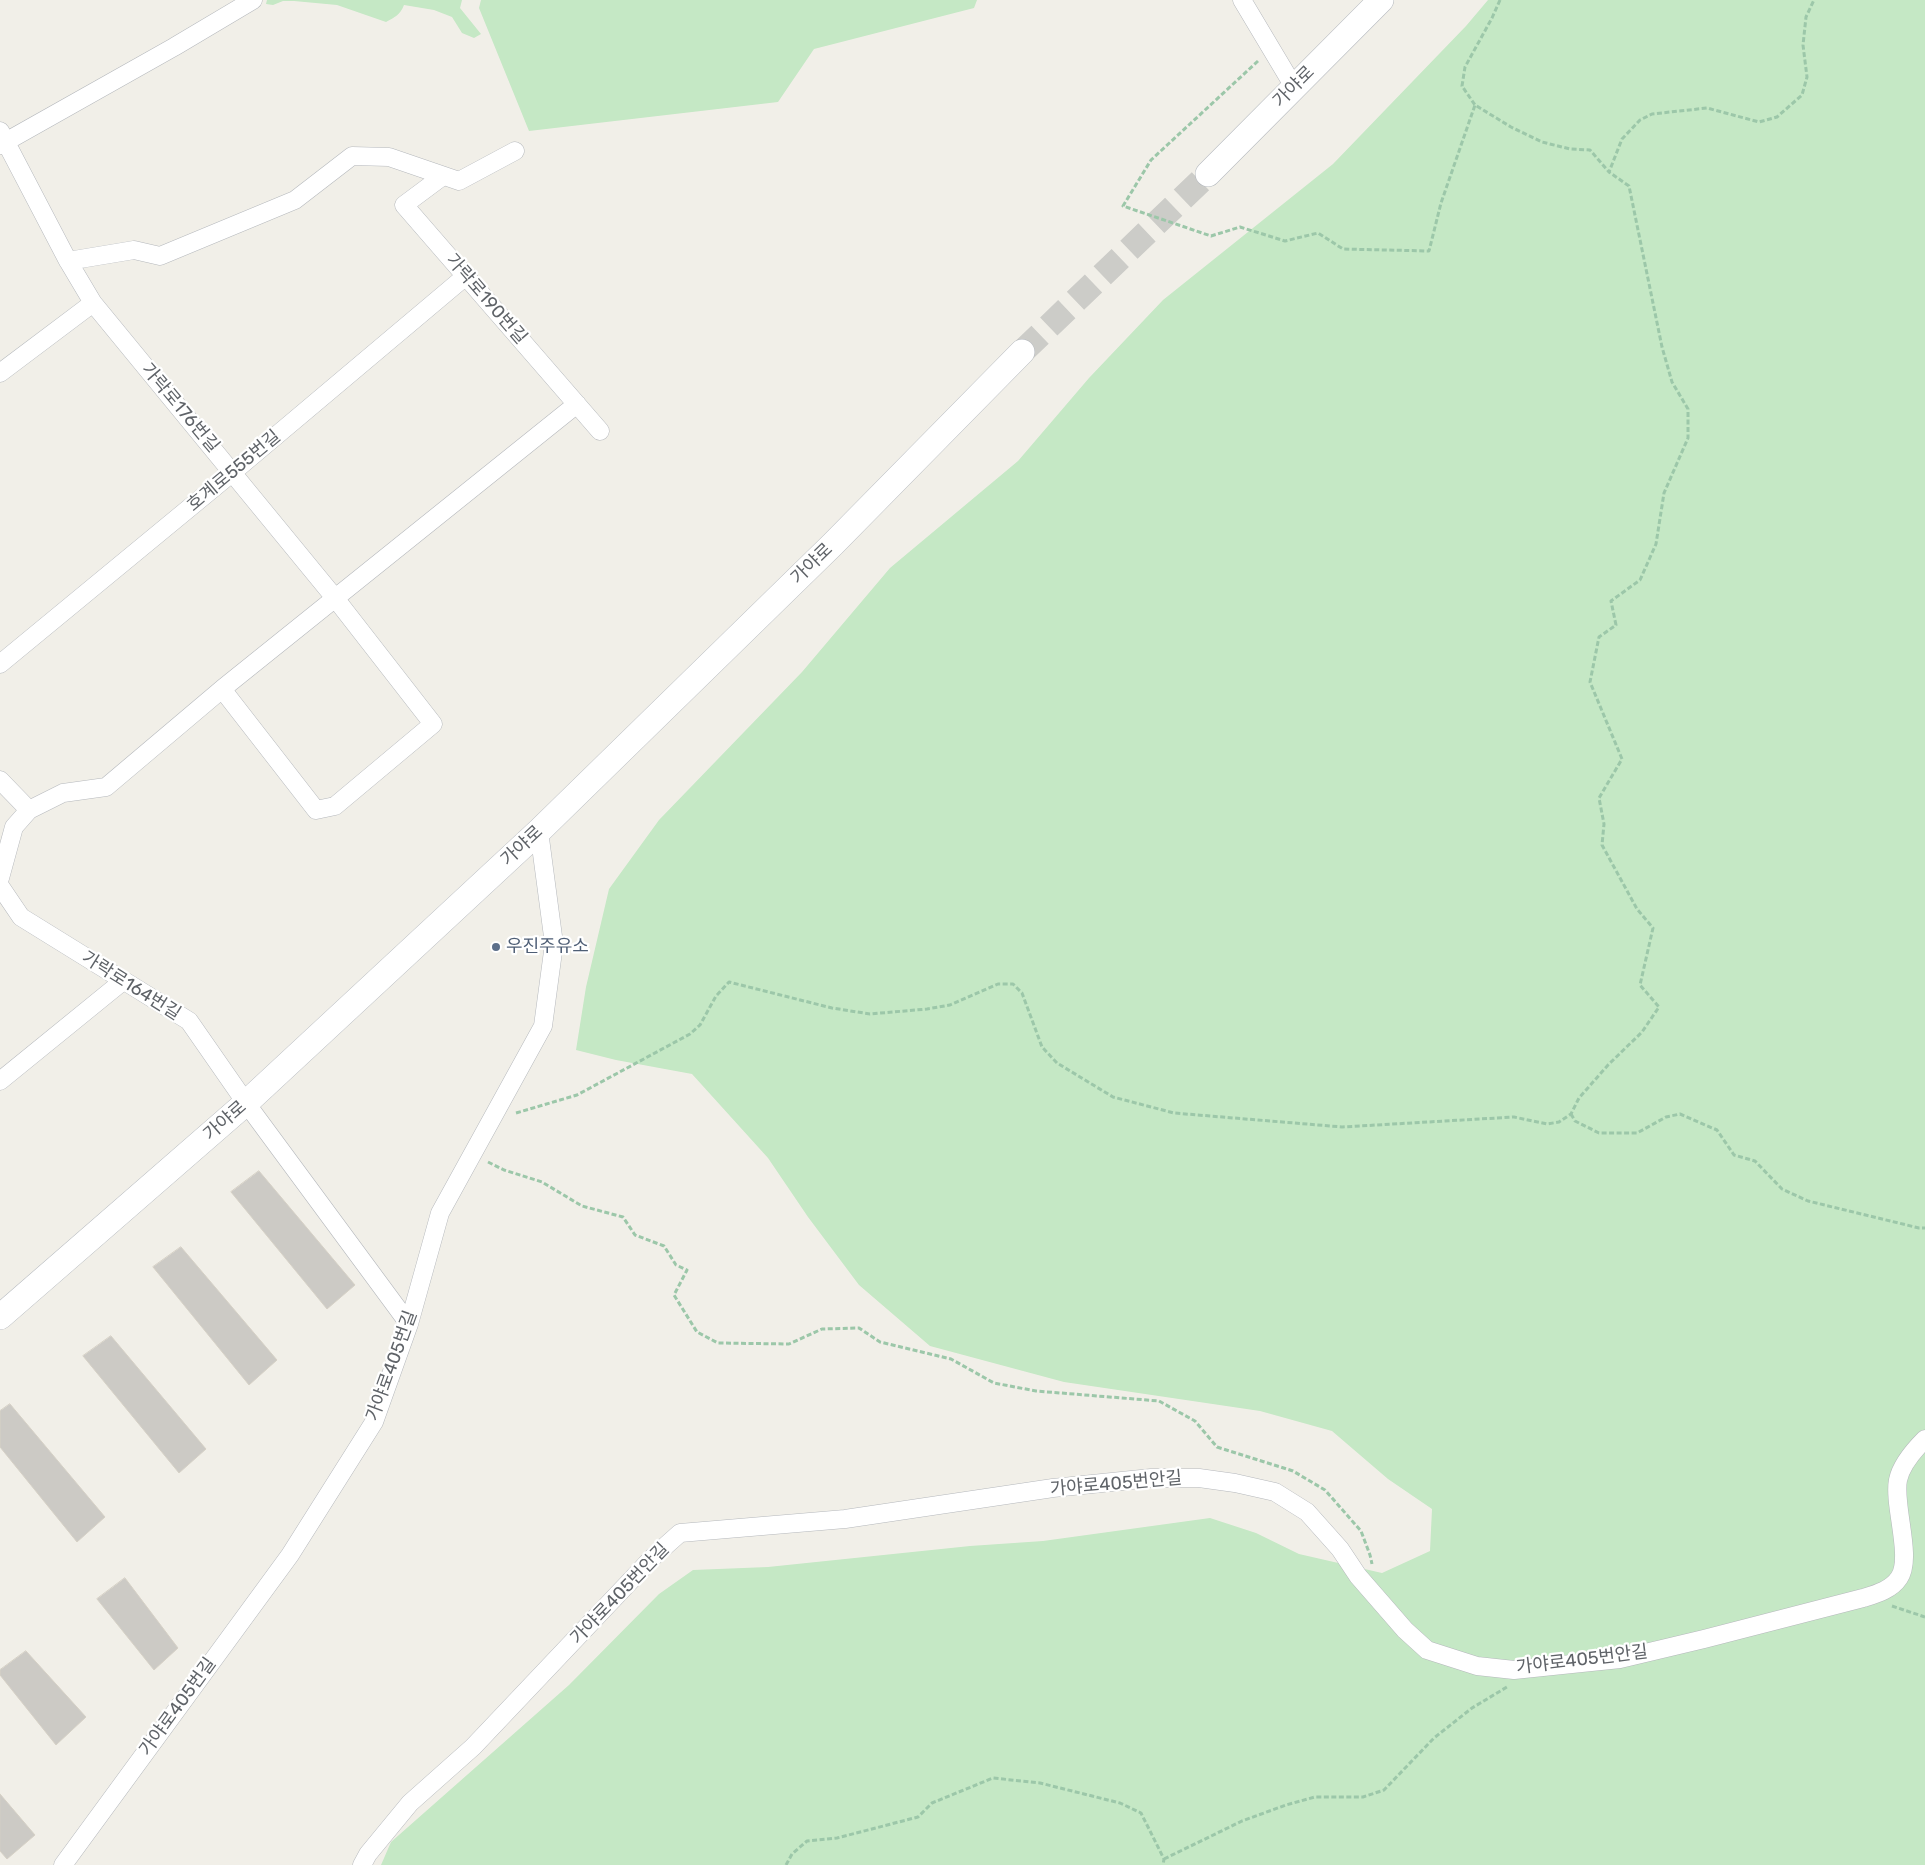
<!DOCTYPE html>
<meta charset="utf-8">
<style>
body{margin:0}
canvas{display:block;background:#f1efe8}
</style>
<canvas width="1925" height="1865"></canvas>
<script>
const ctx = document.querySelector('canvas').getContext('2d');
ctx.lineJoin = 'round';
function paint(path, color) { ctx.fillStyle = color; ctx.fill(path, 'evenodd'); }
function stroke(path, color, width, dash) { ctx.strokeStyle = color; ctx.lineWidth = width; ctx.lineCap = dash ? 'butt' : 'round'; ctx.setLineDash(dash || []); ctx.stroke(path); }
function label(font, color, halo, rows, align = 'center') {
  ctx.font = font + ' Rubik,"Noto Sans KR",sans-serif'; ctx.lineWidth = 4.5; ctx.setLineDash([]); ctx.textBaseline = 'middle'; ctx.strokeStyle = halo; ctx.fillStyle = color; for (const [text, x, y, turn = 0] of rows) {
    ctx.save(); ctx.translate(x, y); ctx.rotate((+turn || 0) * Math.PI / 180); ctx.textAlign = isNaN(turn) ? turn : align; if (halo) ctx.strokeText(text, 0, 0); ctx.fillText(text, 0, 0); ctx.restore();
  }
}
paint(new Path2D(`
 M267,0H462L460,8L481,34L474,38L462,33L452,17L434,10L404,5C400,15 395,17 386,22L337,5L294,1H283L273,5L266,4Z
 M481,0H977L974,8L814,49L778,102L529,131L479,8Z
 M1488,0H1925V1865H381L391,1842L569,1685L659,1594L693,1570L768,1567L970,1546L1043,1541L1210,1518L1256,1533L1299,1554L1382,1573L1430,1551L1432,1509L1388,1479L1332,1431L1260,1411L1064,1382L930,1346L859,1285L808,1217L768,1158L692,1074L616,1060L576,1050L586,987L609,889L659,820L802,672L890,568L1018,461L1089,378L1163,300L1333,164L1466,26Z`), '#c5e8c5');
const building = new Path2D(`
 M259,1171L355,1285L327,1309L231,1192Z
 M181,1247L277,1360L249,1385L153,1267Z
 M111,1336L206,1449L179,1473L83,1356Z
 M10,1404L105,1517L77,1542L0,1447V1411Z
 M125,1578L178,1648L154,1670L97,1599Z
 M26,1651L86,1717L56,1745L0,1675V1670Z
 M0,1794L35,1835L7,1859L0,1851Z`);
paint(building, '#cccac5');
stroke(building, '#d6d1c6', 1);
stroke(new Path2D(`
 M1022,352L1208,174`), '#ccccc8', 25, [25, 12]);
const minor = new Path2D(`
 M1242,0L1294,87
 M0,131L68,261L93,303L335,598L433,724L335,806L316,810L222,689
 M0,145L174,47L253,0
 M443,176L404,205L600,431
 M68,261L134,250L160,256L295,200L352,156L389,157L459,181L515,151
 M0,373L93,303
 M0,664L233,472L467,275
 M0,780L29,810
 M0,878L14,827L29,810L63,793L106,787L222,689L577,404
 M0,886L21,917L189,1021L246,1103L409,1324
 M0,1081L123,981
 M63,1865L290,1555L374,1422L409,1324L440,1213L543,1026L554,944L539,831
 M362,1865L368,1854L410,1803L473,1747L653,1557L680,1533L845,1519L1053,1488L1151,1478H1199L1235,1483L1275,1492L1307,1512L1340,1549L1358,1576L1405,1630L1427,1650L1477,1666L1514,1670L1620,1659L1704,1639L1863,1598C1876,1594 1891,1590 1899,1578C1913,1558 1893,1505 1898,1480C1901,1465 1915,1449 1925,1439`);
const secondary = new Path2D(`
 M1208,174L1381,0
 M0,1317L246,1103L539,831L833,544L1022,352`);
stroke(minor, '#b5b8bc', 19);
stroke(secondary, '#b6babf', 26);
stroke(new Path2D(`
 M1500,0L1492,18L1465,67L1462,86L1475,105L1511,127L1542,142L1570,149L1590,150L1609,172L1622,139L1640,120L1652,114L1707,108L1759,122L1777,117L1802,95L1807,77L1803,45L1806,17L1814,0
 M1258,61L1151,160L1123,206L1211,236L1240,227L1285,241L1318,233L1343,249L1429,251L1441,203L1475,105
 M516,1113L577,1095L690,1034L700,1025L716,996L729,982L832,1008L870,1014L927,1009L950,1005L998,984H1013L1022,993L1042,1047L1057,1063L1113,1097L1174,1113L1342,1127L1514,1117L1547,1124L1559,1122L1571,1114L1579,1098L1608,1065L1642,1032L1659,1007L1640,985L1653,928L1637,909L1602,845L1604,824L1599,798L1622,759L1590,682L1599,637L1616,625L1611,601L1640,580L1656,544L1664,493L1688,438V409L1672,382L1662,347L1629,186L1609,172
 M1571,1114L1575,1121L1599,1133H1637L1666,1117L1680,1114L1717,1130L1734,1155L1755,1161L1782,1189L1808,1201L1919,1228H1925
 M488,1162L504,1170L542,1182L582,1206L623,1217L635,1235L664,1246L676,1265L687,1270L674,1295L697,1332L718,1343L789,1344L822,1329L859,1328L880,1342L951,1359L994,1383L1036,1391L1159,1401L1195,1421L1217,1447L1293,1471L1325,1490L1361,1531L1370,1555L1372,1564
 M1892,1606L1925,1617
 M1164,1859L1242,1821L1286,1805L1315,1797H1363L1384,1790L1434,1738L1472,1708L1507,1687
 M786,1865L792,1854L807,1841L837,1838L918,1817L932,1803L993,1778L1040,1783L1120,1803L1141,1813L1164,1859L1163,1865`), '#9cc7a9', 3, [5, 2.5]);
stroke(minor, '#fff', 18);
stroke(secondary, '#fff', 25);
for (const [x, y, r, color] of [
 [496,947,5,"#5c6f8a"]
]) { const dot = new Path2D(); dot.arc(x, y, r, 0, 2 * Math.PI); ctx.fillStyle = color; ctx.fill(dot); stroke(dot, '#fff', 2); }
label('18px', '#5f6368', '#fff', [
 ["가야로",1294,87,-45],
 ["가락로190번길",486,299,49],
 ["가락로176번길",180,408,50],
 ["호계로555번길",234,471,-40],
 ["가야로",812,564,-44],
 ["가야로",522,846,-43],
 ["가락로164번길",131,986,32],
 ["가야로",225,1121,-41],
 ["가야로405번길",392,1366,-70],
 ["가야로405번안길",1116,1484,-5],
 ["가야로405번안길",620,1594,-46],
 ["가야로405번안길",1582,1660,-7],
 ["가야로405번길",178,1707,-54]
]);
label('18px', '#4e5e75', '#fff', [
 ["우진주유소",506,947]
], 'left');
</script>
